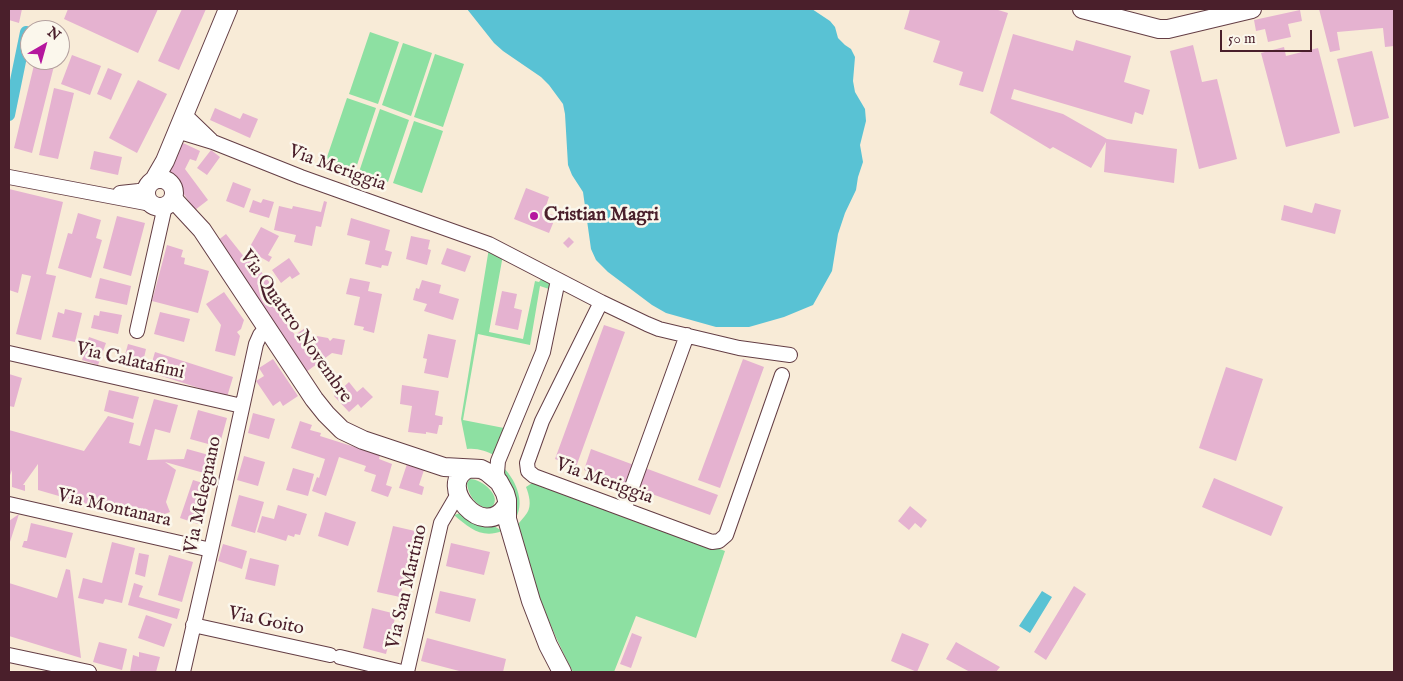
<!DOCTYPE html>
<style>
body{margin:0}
#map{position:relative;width:1403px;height:681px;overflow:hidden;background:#f8ebd7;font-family:"IM FELL English",serif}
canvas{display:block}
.frame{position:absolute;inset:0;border:10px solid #4a1f2b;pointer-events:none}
.north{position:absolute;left:20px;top:20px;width:50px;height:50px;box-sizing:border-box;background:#fbf7ec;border:1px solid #b4a19f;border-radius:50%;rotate:38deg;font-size:14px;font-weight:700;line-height:20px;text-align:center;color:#4a1f2b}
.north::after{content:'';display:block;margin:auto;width:18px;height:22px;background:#b5179e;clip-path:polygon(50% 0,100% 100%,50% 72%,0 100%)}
.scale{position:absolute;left:1220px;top:30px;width:92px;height:22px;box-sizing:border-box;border:2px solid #4a1f2b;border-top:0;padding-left:6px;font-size:15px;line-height:18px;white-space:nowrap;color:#4a1f2b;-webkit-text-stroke:4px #fbf7ec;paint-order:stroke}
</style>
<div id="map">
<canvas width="1403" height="681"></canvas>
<div class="frame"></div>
<div class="north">N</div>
<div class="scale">50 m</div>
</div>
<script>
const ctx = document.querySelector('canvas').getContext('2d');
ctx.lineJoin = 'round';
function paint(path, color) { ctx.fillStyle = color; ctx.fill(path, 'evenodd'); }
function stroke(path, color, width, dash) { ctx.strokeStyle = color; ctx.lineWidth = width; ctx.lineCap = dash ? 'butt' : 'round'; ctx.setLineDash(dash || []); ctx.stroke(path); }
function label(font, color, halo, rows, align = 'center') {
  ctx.font = font + ' "IM FELL English",serif'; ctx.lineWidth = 5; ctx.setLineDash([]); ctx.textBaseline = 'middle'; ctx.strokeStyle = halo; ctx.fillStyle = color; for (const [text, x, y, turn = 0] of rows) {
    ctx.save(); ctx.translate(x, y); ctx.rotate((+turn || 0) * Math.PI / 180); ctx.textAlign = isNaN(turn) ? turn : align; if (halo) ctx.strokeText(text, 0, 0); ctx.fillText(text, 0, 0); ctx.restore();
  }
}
paint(new Path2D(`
 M370,32L399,42L378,104L349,94Z
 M403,43L432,53L411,116L382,105Z
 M435,54L464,64L443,127L414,117Z
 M347,98L376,108L355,171L326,160Z
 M380,109L409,120L388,182L359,172Z
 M414,121L443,131L422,193L393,183Z
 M489,248L503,255L489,332L523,339L535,281L539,282L544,275L551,283L549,289L540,286L530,345L478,334L463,420L504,428L496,456C486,451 478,448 467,449L461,419Z
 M504,468C517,482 526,504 514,521L504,481Z
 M470,479C482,479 504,497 491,508C477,509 468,495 467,483Z
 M535,481L725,551L696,638L636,616L614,672H573C548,625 532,578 516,527C519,522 524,518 527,513C532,505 529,495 526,487Z
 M461,513L482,524L494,526L502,531C482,539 469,528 454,515Z`), '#8de0a2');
paint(new Path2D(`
 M467,9H812L830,21L835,27L838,38L845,45L851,49L855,57L853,81L855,92L865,109L866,121L860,145L863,162L858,177L856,190L845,213L838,234L832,271L813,305L784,317L749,327H716L666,313L652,305L608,272L596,260L591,249L583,192L572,175L568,165L565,114L563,104L549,85L541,77L503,51L494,43Z
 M1042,591L1052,597L1030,633L1019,626Z`), '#59c2d4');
stroke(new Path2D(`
 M9,115L26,32`), '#59c2d4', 12);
paint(new Path2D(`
 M9,9H22L19,23L9,20Z
 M68,9H158L138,53L64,19Z
 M182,9H206L179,70L158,61Z
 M910,9H995L1008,13L983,92L959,85L963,72L933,62L940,41L904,29Z
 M1319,9H1394V46L1385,47L1383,28L1337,32L1340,50L1330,52Z
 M1300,10L1302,21L1288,24L1291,37L1268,42L1265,29L1256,31L1254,20Z
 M1013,34L1073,51L1076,40L1131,56L1124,82L1150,90L1143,115L1135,112L1132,124L1014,89L1011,99L1063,114L1107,139L1177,149L1174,183L1104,172L1106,142L1091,168L1053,147L1050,149L990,113Z
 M1193,45L1202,82L1217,79L1237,159L1199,169L1170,51Z
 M1284,47L1286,56L1318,48L1340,133L1286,147L1261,53Z
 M1372,51L1389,118L1354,127L1337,59Z
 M72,55L101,66L90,95L61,84Z
 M35,61L54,66L32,153L14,148Z
 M108,68L122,74L111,100L97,94Z
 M138,80L167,94L137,153L109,138Z
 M54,88L74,93L58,159L39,155Z
 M215,108L240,119L243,113L258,119L250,138L210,120Z
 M181,142L200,151L196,161L190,159L185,169L208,200L195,210L168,172Z
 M211,150L220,157L207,175L197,168Z
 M94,151L122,157L118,175L90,169Z
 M233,182L251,189L244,208L226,201Z
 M526,188L549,197L544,212L556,216L549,233L514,219Z
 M9,189L63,202L46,274L56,276L41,340L16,334L31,276L22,274L18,293L9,290Z
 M263,199L274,202L269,218L249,212L253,200L261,203Z
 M324,201L327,202L321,227L316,226L312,246L294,242L296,235L274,230L279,206L292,209L293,206L321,212Z
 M1315,203L1341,210L1335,234L1281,220L1284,205L1312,213Z
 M78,213L101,220L96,238L102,240L91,278L58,268L68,233L72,234Z
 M117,216L145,223L131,276L103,268Z
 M351,218L390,230L385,250L392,252L388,266L382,265L381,268L365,264L370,241L347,235Z
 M261,227L279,236L268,255L272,257L269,262L248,250Z
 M226,234L245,258L252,260L270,283L269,285L277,296L276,301H279L287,313L284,315L287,320V324L295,335L305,328L303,333L310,342L303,347L308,354L314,350L317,336L328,338L330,341L333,338L345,340L342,355L332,353L306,372L212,245Z
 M411,236L430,240L428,249L431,250L427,265L406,259Z
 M569,237L574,242L568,248L563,243Z
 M167,245L183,250L181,257L185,258L184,264L209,271L198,313L152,301Z
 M447,248L471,256L465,272L441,264Z
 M289,258L300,274L292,279L290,276L281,283L272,270Z
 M100,278L131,286L127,305L95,298Z
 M350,278L370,282L368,291L382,294L374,333L363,330L364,327L354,325L360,297L346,294Z
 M422,280L441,285L439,293L459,299L453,320L424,311L427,304L413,300L416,288L419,289Z
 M502,291L517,294L514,308L522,310L518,330L495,325Z
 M224,292L244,320L241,329L237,332L240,336L235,356L215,351L221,325L206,304Z
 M65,309L82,313L75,342L52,337L58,312L64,314Z
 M100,311L122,315L118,334L91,328L94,315L99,316Z
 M160,312L190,319L184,342L154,334Z
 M604,325L625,332L576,467L555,459Z
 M428,334L456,340L448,378L424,373L427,359L423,358Z
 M89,337L106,343L98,365L82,360Z
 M128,344L146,349L142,366L123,362Z
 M155,352L233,377L227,397L149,372Z
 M273,359L298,396L283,406L280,401L273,406L256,381L264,376L259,368Z
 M743,359L764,367L720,488L698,480Z
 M1226,367L1263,379L1236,461L1199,448Z
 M9,374L22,378L14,407L9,406Z
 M349,382L357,392L363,387L373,397L361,408L358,404L349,412L334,396Z
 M402,385L439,391L435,415L443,417L442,425H439L437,434L426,432V434L408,432L412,406L400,404Z
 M109,390L139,397L133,419L104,411Z
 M154,399L178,405L170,433L155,429L147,460L184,459L187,449L216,457L211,475L165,462L176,470L166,502L170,512L146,521L38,490V464L23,485H25V491L12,487V470L9,478V430L84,451L108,416L134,423L129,443L140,446Z
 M198,410L227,418L219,447L190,439Z
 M253,413L275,419L269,439L248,433Z
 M300,421L312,425L310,430L321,433L320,436L380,455L379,459L392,464L386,485L392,487L388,497L371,491L376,475L364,471L366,466L339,457L326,496L312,491L317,477L319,478L325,459L291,448Z
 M591,449L634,465L627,485L584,470Z
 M244,456L265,462L258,486L237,480Z
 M407,464L424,470L419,485L424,487L422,495L399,488Z
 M293,468L314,474L308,496L286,490Z
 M645,468L718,495L710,515L638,489Z
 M1214,478L1283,507L1271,536L1202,507Z
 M193,480L212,486L198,524L180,518Z
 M239,495L264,502L255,533L231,526Z
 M278,505L307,514L300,535L295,534L294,537L288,535L286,541L257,532L262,516L274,519Z
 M910,506L927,520L921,528L915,523L909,530L898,521Z
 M325,512L356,522L348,546L318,536Z
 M19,514L9,545V521Z
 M31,523L73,533L66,558L22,547L24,541H27Z
 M393,526L415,531L400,597L377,592Z
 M112,542L135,548L122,603L105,599L103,604L78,598L83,578L102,583Z
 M451,543L490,552L484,575L446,566Z
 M223,544L247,551L242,569L218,561Z
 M139,553L149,555L145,577L135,574Z
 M169,555L193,562L182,602L158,595Z
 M250,558L279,565L275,586L245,579Z
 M66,569L70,570L81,658L9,636V583L57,598Z
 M134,583L143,586L139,597L180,609L177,619L128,605Z
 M1074,586L1086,594L1046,660L1034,652Z
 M440,591L476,599L470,622L435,613Z
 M372,608L396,614L386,654L363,648Z
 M146,615L172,624L164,647L138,638Z
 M632,633L642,637L631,668L620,664Z
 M902,633L929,644L917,672L891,661Z
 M427,638L506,659L503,672H463L421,661Z
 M99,642L127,649L122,670L93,662Z
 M956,642L1000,667L996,672H970L946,659Z
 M139,652L160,657L156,672H130L133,655L139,657Z`), '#e5b2d0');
const minor = new Path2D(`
 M184,114L211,140
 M177,131L213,142L301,177L489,244L601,302L542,421L527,463L528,471L534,476L712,542L719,541L726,535L782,375
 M9,177L151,204
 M120,193L139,191L147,189
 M601,302L647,324L659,329L739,348L790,355
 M137,331L165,206
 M9,353L242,406
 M499,482L497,473L498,461L543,352L558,280
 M9,504L211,550
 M624,509L687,335
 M193,625L330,655
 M9,655L89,672
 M340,657L402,672
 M183,672L211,550L256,344L260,335L266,328
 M407,672L441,523L458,494`);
const tertiary = new Path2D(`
 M1082,9L1159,29H1168L1252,9
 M146 193a14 14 0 1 1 28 0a14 14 0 1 1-28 0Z
 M154,180L165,161L228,9
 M173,198L177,203L202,230L314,399L326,414L342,430L363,440L444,467L481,469L487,472L499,482L505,493L507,500V519L531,601L548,645L562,672
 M468,469C435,484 483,542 506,506`);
stroke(minor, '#643e45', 16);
stroke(tertiary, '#643e45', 20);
stroke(minor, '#fff', 14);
stroke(tertiary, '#fff', 18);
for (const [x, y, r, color] of [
 [534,216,5,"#b5179e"]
]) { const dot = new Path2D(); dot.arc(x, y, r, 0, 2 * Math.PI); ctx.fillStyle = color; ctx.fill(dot); stroke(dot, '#fbf7ec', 2); }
label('19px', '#4a1f2b', '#fbf7ec', [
 ["Via Meriggia",337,169,20],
 ["Via Quattro Novembre",295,327,55],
 ["Via Calatafimi",130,362,13],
 ["Via Meriggia",604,482,20],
 ["Via Melegnano",204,495,-78],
 ["Via Montanara",114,509,13],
 ["Via San Martino",408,587,-77],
 ["Via Goito",266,622,12]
]);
label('bold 19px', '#4a1f2b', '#fbf7ec', [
 ["Cristian Magri",544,216]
], 'left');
</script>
